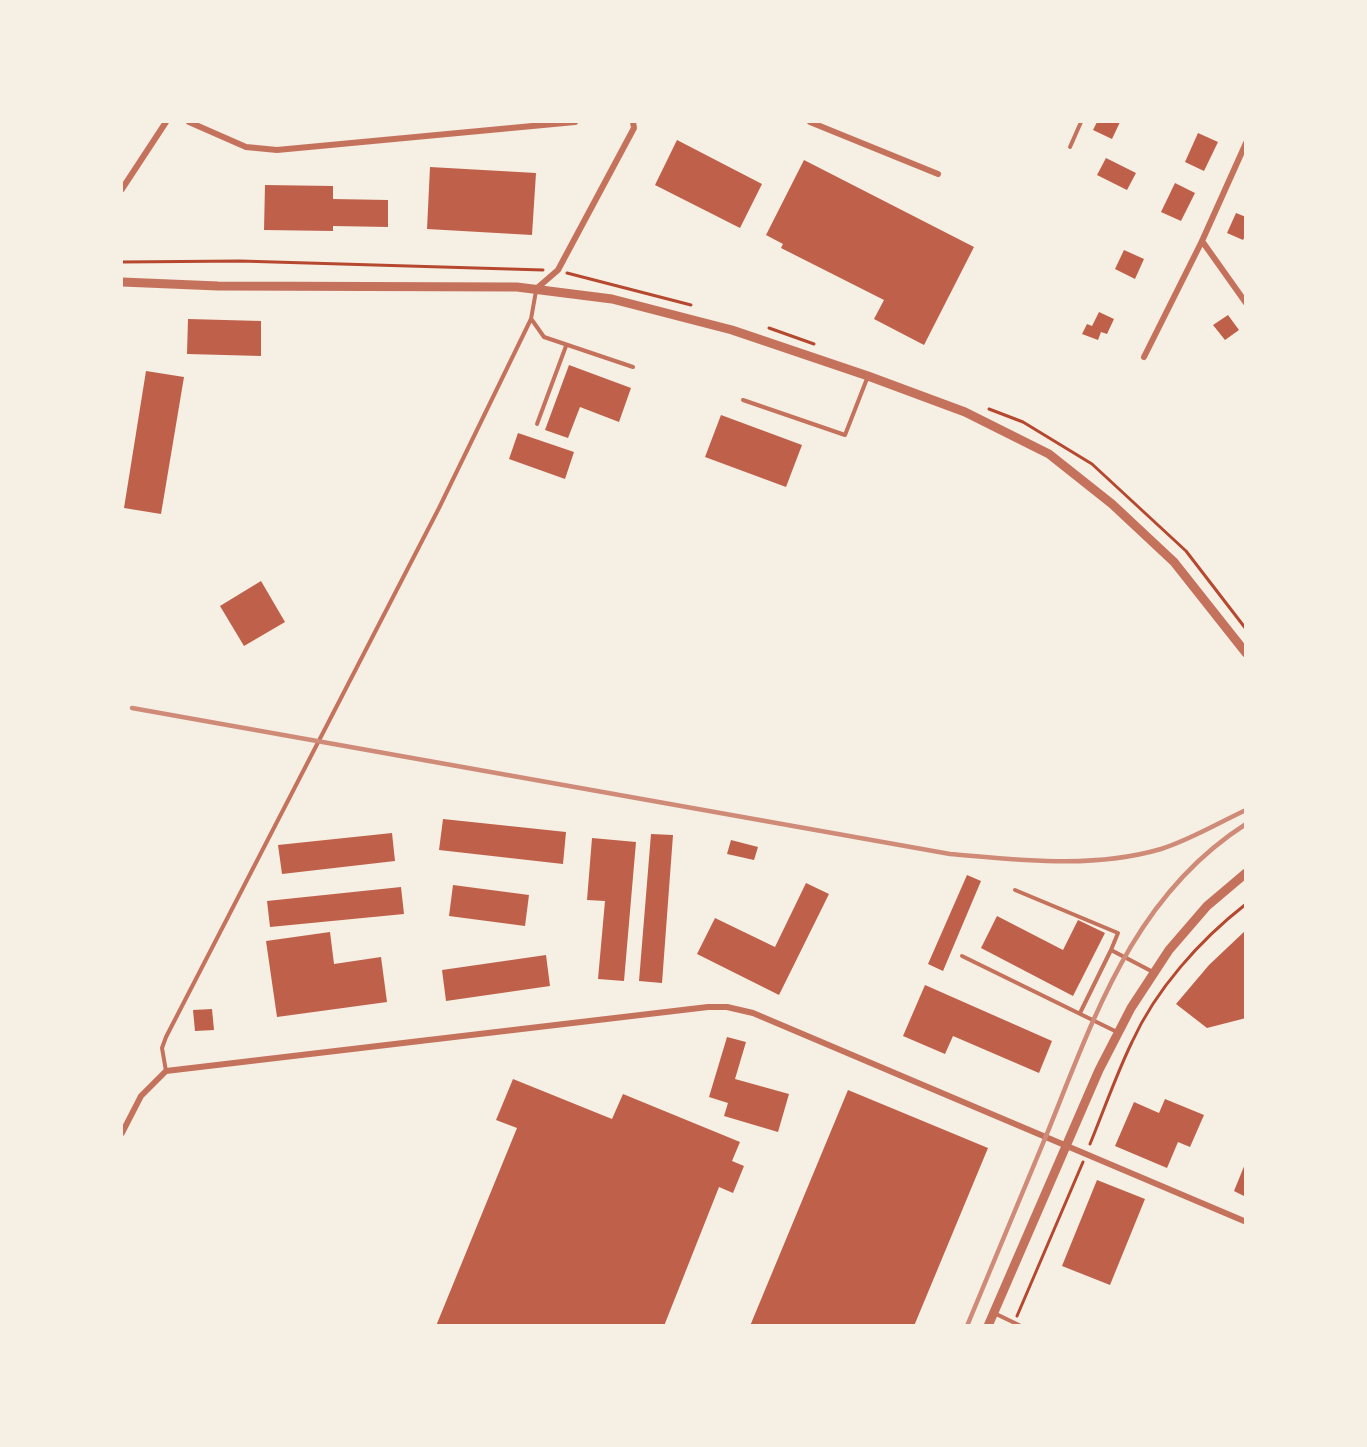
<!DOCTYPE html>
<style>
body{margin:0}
#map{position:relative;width:1367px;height:1447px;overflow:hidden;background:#f6efe4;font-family:Karla,sans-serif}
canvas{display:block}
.frame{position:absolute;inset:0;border:123px solid #f6efe4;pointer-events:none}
</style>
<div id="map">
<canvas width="1367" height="1447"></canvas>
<div class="frame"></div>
</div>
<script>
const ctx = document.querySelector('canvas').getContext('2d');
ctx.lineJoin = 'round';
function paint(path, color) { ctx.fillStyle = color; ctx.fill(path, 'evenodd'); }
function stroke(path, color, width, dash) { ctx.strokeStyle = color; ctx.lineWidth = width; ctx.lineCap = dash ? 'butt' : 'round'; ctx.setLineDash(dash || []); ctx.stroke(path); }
paint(new Path2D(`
 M1097,122H1120L1112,139L1093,130Z
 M1198,133L1218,142L1204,171L1185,162Z
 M677,140L762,184L740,228L655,185Z
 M1106,158L1136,173L1127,190L1097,175Z
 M804,160L974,247L924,345L874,319L884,300L781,248L783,244L766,235Z
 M430,167L536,173L532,235L427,229Z
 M1175,183L1195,193L1181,221L1161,212Z
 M265,185L333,186V199L388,200V227L333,226V231L264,230Z
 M1236,213L1246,217V234L1243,240L1227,233Z
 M1124,250L1144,259L1135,279L1115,269Z
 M1099,312L1114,319L1107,334L1101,332L1098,340L1082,334L1087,324L1092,326Z
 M1228,315L1239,330L1225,340L1213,325Z
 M188,319L261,321V356L187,354Z
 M569,365L631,388L619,422L580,407L568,438L545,430Z
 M146,371L184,377L161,514L124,508Z
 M721,415L802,445L786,487L705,457Z
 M518,433L574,452L565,479L509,459Z
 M261,581L285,622L244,646L220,606Z
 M443,819L566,832L563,864L439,850Z
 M392,833L395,861L282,874L278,845Z
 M651,834L673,835L662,983L639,981Z
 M592,838L636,842L624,981L598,979L605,901L587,900Z
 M731,840L758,847L754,860L727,854Z
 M967,875L981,881L943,971L928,964Z
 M806,883L829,894L779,995L697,954L715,918L775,947Z
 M453,885L529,895L525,926L449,916Z
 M401,887L404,914L270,927L267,901Z
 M997,916L1063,950L1078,920L1105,933L1073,996L981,948Z
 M1246,930V1018L1207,1028L1176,1004L1209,965Z
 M330,932L334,964L381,957L387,1002L277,1017L266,941Z
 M546,955L550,986L446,1001L442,970Z
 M925,985L1052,1041L1039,1073L953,1036L945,1054L903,1036Z
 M212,1009L214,1030L195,1031L193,1010Z
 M727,1037L746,1042L735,1079L789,1094L778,1132L724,1116L728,1103L709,1097Z
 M513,1079L612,1119L623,1094L740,1142L732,1161L744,1166L733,1193L719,1187L664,1326H436L517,1128L496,1120Z
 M848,1090L988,1148L914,1326H750Z
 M1165,1099L1204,1115L1190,1147L1178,1142L1167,1168L1115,1146L1134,1102L1159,1113Z
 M1245,1164H1246V1197L1234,1191Z
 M1097,1180L1145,1199L1110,1285L1062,1266Z`), '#bf614a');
stroke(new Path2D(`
 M122,262L240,261L543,270
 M567,273L691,305
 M769,328L814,344
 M989,409L1023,422L1092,464L1186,551L1246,629
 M1090,1144C1104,1110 1116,1075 1132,1042C1156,989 1200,940 1246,904
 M1017,1316L1083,1162`), '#b5482f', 3);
stroke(new Path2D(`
 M1070,147L1081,122
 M532,320L544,337L633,367
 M743,400L845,435L868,376
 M537,424L566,346
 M1015,890L1118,933L1111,950L1153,972
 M962,956L1117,1032
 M1080,1013L1111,950
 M166,1071L162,1048L166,1037L439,508L531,319L536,291
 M994,1313L1021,1326`), '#c5725c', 4);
stroke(new Path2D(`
 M189,122L246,147L277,150L575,122
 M810,122L938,174
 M122,189L166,122
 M1202,241L1246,303
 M536,289L558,270L634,128L633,122
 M1144,357L1202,241L1246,143
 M122,1133L141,1096L166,1071L708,1007H727L753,1013L1244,1221`), '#c5725c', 6);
stroke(new Path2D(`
 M122,282L218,286L517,287L612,299L732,330L868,376L965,412L1049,454L1112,504L1174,562L1246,653
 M988,1326L1099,1070L1131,1008L1169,950L1207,906L1246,873`), '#c5725c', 9);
stroke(new Path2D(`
 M132,708L950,854C1021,860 1092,869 1161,849C1190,840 1218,823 1246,810
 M967,1326C993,1262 1020,1199 1046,1136C1094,1018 1133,896 1246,824`), '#cf8b77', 4.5);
</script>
